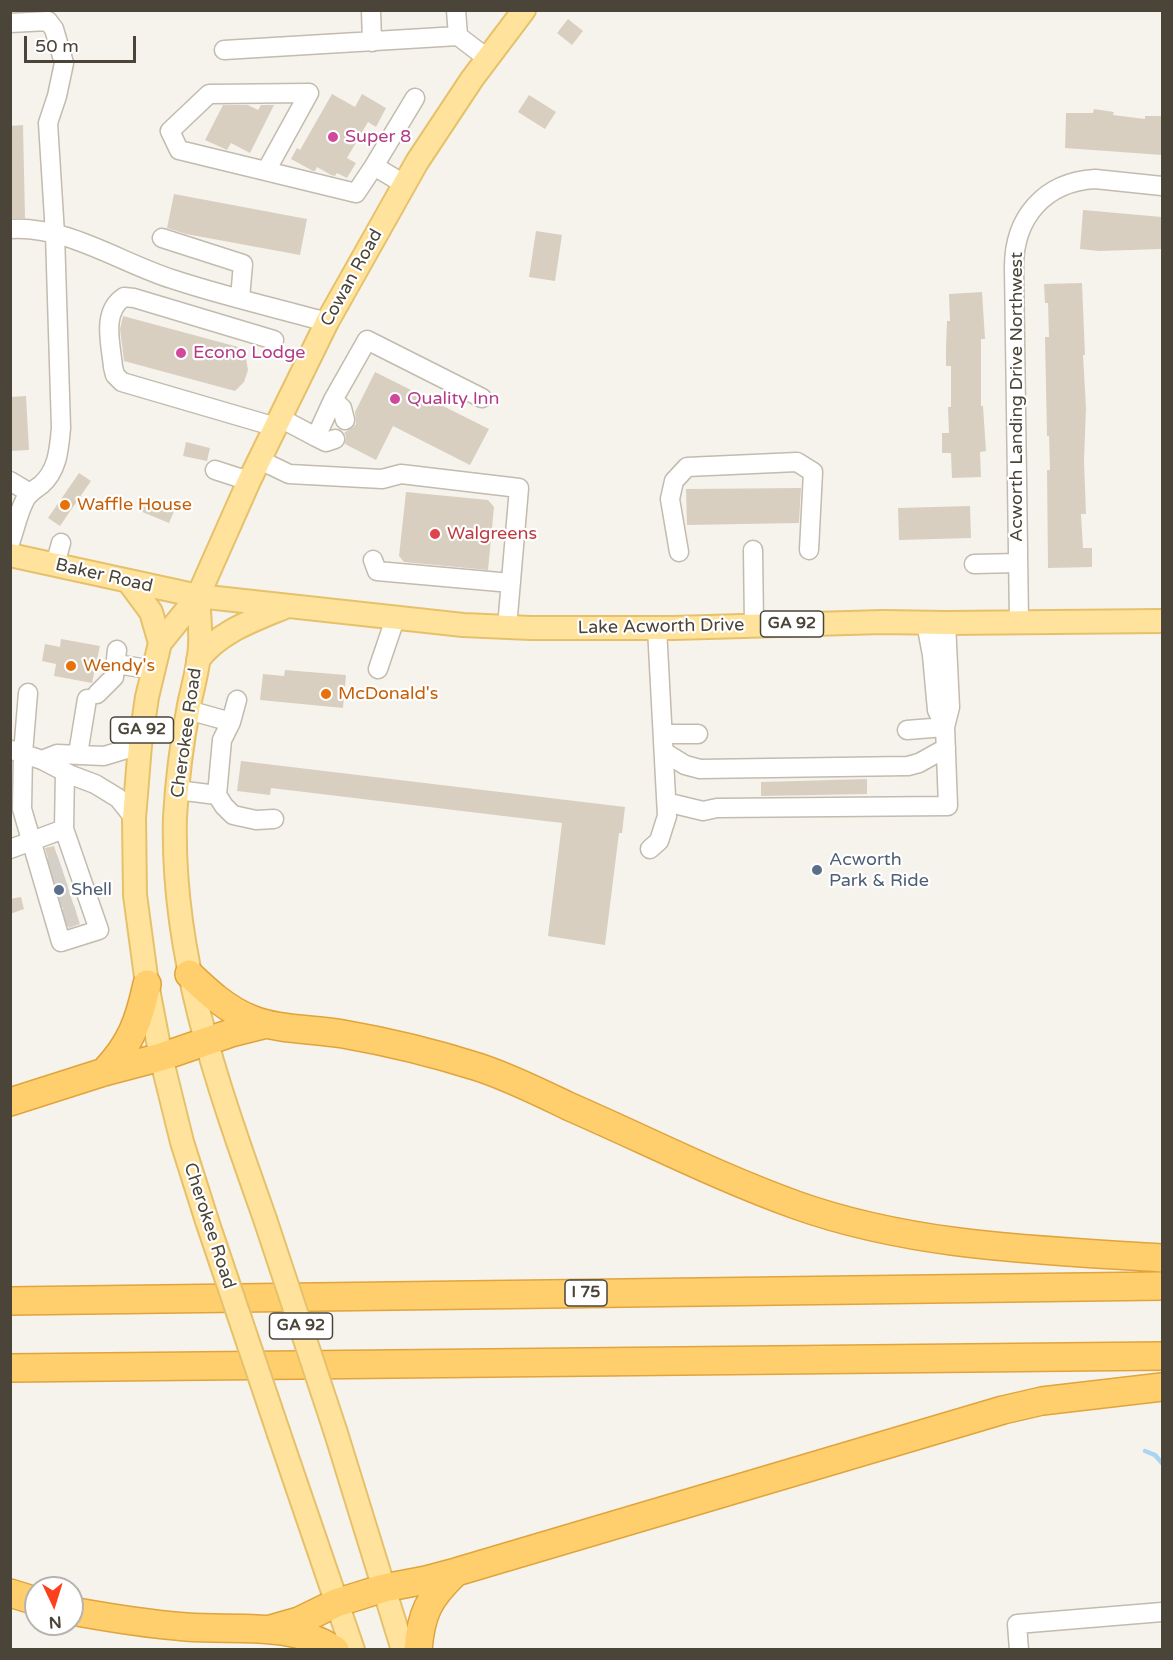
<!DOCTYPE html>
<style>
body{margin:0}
#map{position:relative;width:1173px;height:1660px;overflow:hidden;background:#f6f3ec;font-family:"Varela Round",sans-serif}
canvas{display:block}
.frame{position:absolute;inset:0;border:12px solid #4b4439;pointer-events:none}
.north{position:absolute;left:24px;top:1576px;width:60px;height:60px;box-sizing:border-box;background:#fff;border:2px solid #b7b4b0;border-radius:50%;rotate:176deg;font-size:16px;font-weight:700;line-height:24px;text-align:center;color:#4b4439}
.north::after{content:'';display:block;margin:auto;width:21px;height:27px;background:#fc3f1d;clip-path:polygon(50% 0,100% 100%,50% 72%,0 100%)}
.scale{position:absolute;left:24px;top:36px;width:112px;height:27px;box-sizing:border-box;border:3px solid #4b4439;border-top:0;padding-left:8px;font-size:18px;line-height:21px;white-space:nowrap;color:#4b4439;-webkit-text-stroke:4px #fff;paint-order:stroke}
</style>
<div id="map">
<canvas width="1173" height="1660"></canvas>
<div class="frame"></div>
<div class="north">N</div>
<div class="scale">50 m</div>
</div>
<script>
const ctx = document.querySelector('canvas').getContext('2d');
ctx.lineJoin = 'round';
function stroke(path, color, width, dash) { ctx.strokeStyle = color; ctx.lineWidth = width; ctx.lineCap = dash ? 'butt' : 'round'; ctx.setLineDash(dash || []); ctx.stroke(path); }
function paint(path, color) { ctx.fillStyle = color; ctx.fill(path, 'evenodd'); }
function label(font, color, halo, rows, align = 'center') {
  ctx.font = font + ' "Varela Round",sans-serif'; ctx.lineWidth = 4.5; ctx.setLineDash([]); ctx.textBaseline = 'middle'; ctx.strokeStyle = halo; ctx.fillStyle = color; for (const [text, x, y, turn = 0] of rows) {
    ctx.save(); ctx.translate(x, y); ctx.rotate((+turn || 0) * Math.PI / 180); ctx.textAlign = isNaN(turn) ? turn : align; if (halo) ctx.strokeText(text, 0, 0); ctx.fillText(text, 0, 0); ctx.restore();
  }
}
stroke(new Path2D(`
 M1145,1451L1155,1455L1162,1463`), '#a9d4f2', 4.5);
paint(new Path2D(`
 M568,19L583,31L572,45L557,33Z
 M332,94L355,107L362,94L386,108L376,127L368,122L347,158L356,163L347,178L337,173L335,176L331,175L317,167L315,171H313L291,159L297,148L300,150Z
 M529,95L556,112L545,129L518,112Z
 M223,105H248L258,110L261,105H274L250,153L231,143L227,150L205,140Z
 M1094,109L1114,112L1113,115L1145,119V116H1162V155L1065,148L1066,113H1093Z
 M23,125L25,218H10V126Z
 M174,194L307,219L300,255L186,234L167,228Z
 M1083,210L1162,217V249L1099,251L1080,249Z
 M536,231L562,235L555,281L529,277Z
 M1082,283L1085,355H1083L1086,408L1084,461L1086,514H1081L1083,548H1092V567L1048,568L1047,470H1050L1049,436H1047L1045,337H1049L1048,303H1045L1044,284Z
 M982,292L985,339H981V406H983L986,451L980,452L981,477L952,478L951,453H942V433H949L948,407H951V366H946V347L947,321H950L949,294Z
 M123,316L242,348L239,357L246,358L248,370L244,382L235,391L124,361L120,329Z
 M375,372L489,429L470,465L393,426L376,460L345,444L346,436L344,433L352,428L356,424L355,412Z
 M26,396L29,450L10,451V397Z
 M186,442L210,448L207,461L183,456Z
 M79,473L91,481L60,526L48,518Z
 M801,488L799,523L687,525L686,489Z
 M406,492L488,500L494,507L488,570L404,562L399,556Z
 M147,497L175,509L169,523L140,511Z
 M970,506L971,538L899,540L898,508Z
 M61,639L100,646L92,683L54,676L56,664L42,661L45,644L60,647Z
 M285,670L346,675L343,708L260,700L263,674L284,676Z
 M241,761L625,807L622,833H619L605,945L548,936L562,823L271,788L270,795L237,791Z
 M867,779V794L761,796V782Z
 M54,846L80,924L69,928L45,848Z
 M21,897L24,909L10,914V899Z`), '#d8cfc1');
stroke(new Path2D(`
 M43,869L60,863
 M48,884L65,878
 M53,901L70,896
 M59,919L77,915`), '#d4d0c8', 18, [18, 9]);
const minor = new Path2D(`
 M371,10L372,42
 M456,10L458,36
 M10,23L48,21L54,29L64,63L57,96L48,123L55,234L61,428C59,449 58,470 41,485C34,490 27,494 24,502C18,514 15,529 10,543
 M224,50L458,36L487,58
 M266,171L309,93L209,94L170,131L179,150L356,193L374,166
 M404,184L374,166L415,98
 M10,229C66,225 121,263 172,279C223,296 276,308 327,322
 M162,238L243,264L240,298
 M274,340L134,298L124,297C101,312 111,344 113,367L115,375L122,382L276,427
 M333,400L342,408L345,420
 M280,418L316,437L333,400L367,340L482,398
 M316,437L326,442L335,439
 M260,460L289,474L382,479L401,474L519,488L507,627
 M215,470L249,481
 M10,481L30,493
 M753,550L754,625
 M679,552L670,499L674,481L687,467L797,462L813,472L809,550
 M373,560L377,571L511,583
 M974,564L1018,563
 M55,565L61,543
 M1019,622L1014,267C1014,218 1044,182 1095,179L1162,186
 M926,623L932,655L937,710L945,727
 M117,664L153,670
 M378,669L395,619
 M28,693L23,753L22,809L61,942L99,930L64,829L65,772
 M97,694L114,677L117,650
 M237,700L231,722L222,740L217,795L224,806L233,815L256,820L274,819
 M188,710L231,722
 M907,730L945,727
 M663,734H698
 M12,750L42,760L71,775L95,784L118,798L134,818
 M664,752L685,765L700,769L908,766L919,763L946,748
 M78,754L87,699
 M42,760L57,754L104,756L140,745
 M177,790L217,795
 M667,805L674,804L703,811L717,808L948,806L945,727L950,707L946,623
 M10,849L64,829
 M650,849L659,841L667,816L657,628
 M1019,1650L1017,1624L1162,1612`);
const major = new Path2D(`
 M10,555L198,596L463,625L531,628H673L883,622L946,623L1162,621
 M128,581L151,612L160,643
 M198,596C199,613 201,630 200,646C199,666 193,686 189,705C182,742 177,780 175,817C171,958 219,1089 265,1219
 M198,660C218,632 254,620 285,607
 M207,1221L182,1142L161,1057L147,984L135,895L134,818L140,745L147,697L160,643L198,596L249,481L327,322L417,162L472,79L524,10
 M336,1433L403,1650
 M279,1434L353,1650`);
const highway = new Path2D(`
 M189,974C208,992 226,1009 251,1019C277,1030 314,1029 343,1034C389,1042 434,1053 478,1067C509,1077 539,1092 568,1106C644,1139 718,1177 796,1205C914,1247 1039,1250 1162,1258
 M104,1072C131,1044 139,1021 147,984
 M10,1102L104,1072L161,1057L231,1033L267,1024
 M10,1301L1162,1286
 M10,1368L1162,1356
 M10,1593L36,1601
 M72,1611C110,1618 148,1624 186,1627C236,1631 291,1621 335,1650
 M271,1629L299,1621L336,1603L384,1588L426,1580L456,1572L1003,1410L1042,1401L1162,1387
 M418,1650C421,1613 429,1598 455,1573`);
stroke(minor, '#c2bbae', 21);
stroke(major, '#e6c16a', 26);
stroke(highway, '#e0a43c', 30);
stroke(minor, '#fff', 18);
stroke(major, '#ffe39c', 22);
stroke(highway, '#ffcf6e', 27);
const majorBridge = new Path2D(`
 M265,1219L336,1433
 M207,1221L279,1434`);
stroke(majorBridge, '#e6c16a', 26, []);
stroke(majorBridge, '#ffe39c', 22);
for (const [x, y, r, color] of [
 [333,137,6,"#d1479c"],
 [181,353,6,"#d1479c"],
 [395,399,6,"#d1479c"],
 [65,505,6,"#e8710a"],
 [435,534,6,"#e0444e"],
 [71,666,6,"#e8710a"],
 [326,694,6,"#e8710a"],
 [817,870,6,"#5c6f8a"],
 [59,890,6,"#5c6f8a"]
]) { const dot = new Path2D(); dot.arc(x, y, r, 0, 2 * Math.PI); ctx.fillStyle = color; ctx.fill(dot); stroke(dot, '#fff', 2); }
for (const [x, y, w] of [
 [792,624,63],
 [142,730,63],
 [586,1293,42],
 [301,1326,63]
]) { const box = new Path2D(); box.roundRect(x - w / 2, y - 13, w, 26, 4.5); ctx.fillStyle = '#fff'; ctx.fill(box); stroke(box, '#4b4439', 1.5); }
label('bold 16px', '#4b4439', null, [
 ["GA 92",792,624],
 ["GA 92",142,730],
 ["I 75",586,1293],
 ["GA 92",301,1326]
]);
label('18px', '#b23c85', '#fff', [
 ["Super 8",345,137],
 ["Econo Lodge",193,353],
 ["Quality Inn",407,399]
], 'left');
label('18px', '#4b4439', '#fff', [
 ["Cowan Road",352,278,-61],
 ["Acworth Landing Drive Northwest",1017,397,-90],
 ["Baker Road",104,576,13],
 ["Lake Acworth Drive",661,627,-1],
 ["Cherokee Road",187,733,-82],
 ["Cherokee Road",209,1226,72]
]);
label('18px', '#c56008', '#fff', [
 ["Waffle House",77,505],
 ["Wendy's",83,666],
 ["McDonald's",338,694]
], 'left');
label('18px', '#be3a42', '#fff', [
 ["Walgreens",447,534]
], 'left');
label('18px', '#4e5e75', '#fff', [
 ["Acworth",829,860],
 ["Park & Ride",829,881],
 ["Shell",71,890]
], 'left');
</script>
